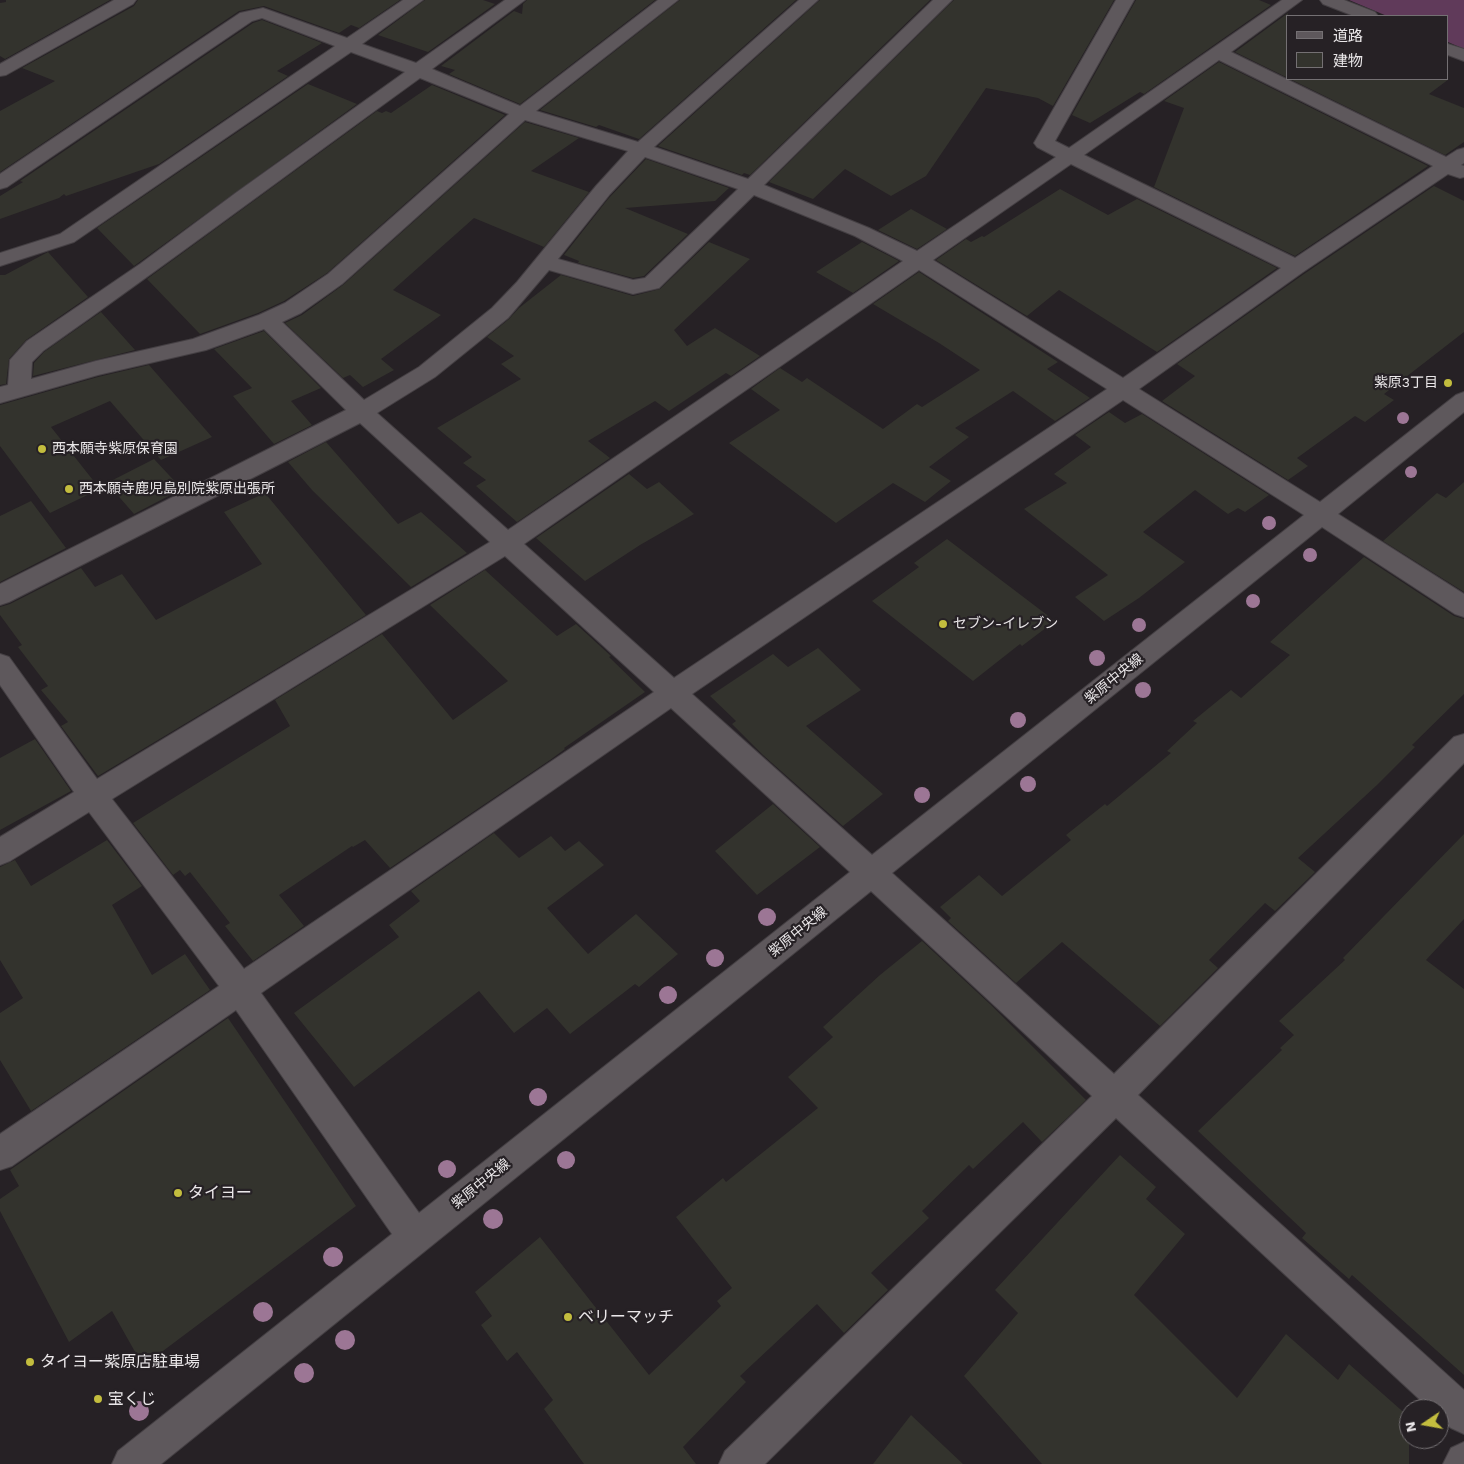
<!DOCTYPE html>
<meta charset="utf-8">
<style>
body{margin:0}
#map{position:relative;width:1464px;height:1464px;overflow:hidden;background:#262125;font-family:"Work Sans","Noto Sans JP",sans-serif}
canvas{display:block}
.legend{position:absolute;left:1286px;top:15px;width:162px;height:65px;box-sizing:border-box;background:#262125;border:1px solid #747073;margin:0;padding:6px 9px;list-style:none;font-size:15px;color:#eae7e9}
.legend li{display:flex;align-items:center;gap:10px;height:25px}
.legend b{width:25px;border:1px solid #747073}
.north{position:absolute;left:1399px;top:1399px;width:50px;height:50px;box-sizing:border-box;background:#262125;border:1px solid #747073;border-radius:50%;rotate:258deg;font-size:14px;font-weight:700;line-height:20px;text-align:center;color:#eae7e9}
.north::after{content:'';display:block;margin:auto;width:18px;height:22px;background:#c3bd3e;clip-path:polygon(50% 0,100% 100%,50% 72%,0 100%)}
</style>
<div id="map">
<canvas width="1464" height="1464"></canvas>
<ul class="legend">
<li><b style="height:6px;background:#5e585c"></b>道路</li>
<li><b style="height:14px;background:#33332d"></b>建物</li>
</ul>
<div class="north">N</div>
</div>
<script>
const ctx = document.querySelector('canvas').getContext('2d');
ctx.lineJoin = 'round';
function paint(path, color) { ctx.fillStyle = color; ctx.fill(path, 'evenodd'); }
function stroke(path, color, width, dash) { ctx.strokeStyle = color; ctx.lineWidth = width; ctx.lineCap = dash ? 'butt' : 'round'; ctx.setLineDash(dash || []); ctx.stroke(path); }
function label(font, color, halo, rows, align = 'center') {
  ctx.font = font + ' "Work Sans","Noto Sans JP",sans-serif'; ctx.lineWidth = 4.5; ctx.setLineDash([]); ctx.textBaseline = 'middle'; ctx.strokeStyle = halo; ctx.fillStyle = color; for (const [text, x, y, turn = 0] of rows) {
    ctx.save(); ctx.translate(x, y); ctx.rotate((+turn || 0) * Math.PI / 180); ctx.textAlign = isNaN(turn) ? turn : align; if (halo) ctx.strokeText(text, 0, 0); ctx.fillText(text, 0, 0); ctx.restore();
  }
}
paint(new Path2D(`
 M1349,0H1464V49L1448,42V16H1387Z`), '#603a5a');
paint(new Path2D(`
 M6,0H110L5,59L0,56V3L6,2Z
 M138,0H400L359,28L351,25L339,33L264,6L239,11L0,172V111L55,81L22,68L134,6Z
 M425,0H483L495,4L428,52L378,35Z
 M527,0H655L520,104L449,74L455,70L441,66L514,11L522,14L523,4Z
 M680,0H796L639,139L599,125L596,127L540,110Z
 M820,0H930L750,175L744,173L742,175L658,146Z
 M954,0H1114L1053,106L1038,98L986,88L926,176L891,196L845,169L813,199L769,182Z
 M1136,0H1259L1271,5L1144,94L1140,92L1090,123L1072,115Z
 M1288,13V78L1235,52Z
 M262,20L322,43L277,71L288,76L159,164L66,196L64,194L59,198L0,219V196L23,182L20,181L253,23Z
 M1219,62L1428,166L1295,256L1154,187L1184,108L1164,101Z
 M1290,79H1449L1429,94L1464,108V142L1445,155Z
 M308,84L357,104L134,266L97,228Z
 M432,85L505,115L327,273L284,301L258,313L200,334L147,279L377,111L382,113L386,111L391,113Z
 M525,122L579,138L531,171L589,192L544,247L474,218L393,290L441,315L381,359L394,370L363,387L350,375L343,378L285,323L302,315L343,285Z
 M646,159L729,188L715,201L625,208L688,234L644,276L633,278L578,263L579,261L564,255L608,199Z
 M1434,186L1464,201V332L1384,394L1394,400L1365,422L1355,416L1297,458L1308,466L1288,480L1162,401L1195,376L1177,364L1304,274Z
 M1060,189L1108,215L1137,199L1277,268L1157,352L1059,290L1027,316L936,260L966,239L971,242L982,236L984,237Z
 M911,209L947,229L917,249L878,230Z
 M709,242L750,259L674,330L687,346L715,328L760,356L731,376L726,373L669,411L655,401L588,441L610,458L517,522L476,486L486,480L463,463L472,457L437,428L521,379L501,364L514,356L487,337L509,319L519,308L561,275L633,296L660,289Z
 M862,242L899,261L853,293L816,272Z
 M48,252L88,297L26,340L9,359L6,384L0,385V275H5Z
 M919,272L1058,362L1047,369L1090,398L1055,421L1013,391L955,428L969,437L929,467L951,481L925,502L893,483L836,523L729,443L780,410L751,389L780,368L802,382L807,378L883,429L917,404L922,407L980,370L939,343L873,304Z
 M101,312L135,350L33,376L34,363L44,352Z
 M264,331L321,388L291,401L312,425L274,444L233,396L252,388L214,349Z
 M149,365L212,437L161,460L110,401L51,427L100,489L50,513L0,446V405L98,377Z
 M1109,412L1125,423L1142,414L1269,495L1245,512L1238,508L1228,514L1195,490L1143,532L1185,562L1139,598L1104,621L1075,597L1108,575L1024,509L1067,483L1054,474L1091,447L1075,435Z
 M326,442L398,524L421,512L467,553L411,587L312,490L288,462Z
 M154,459L182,489L134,514L107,483Z
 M629,474L647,489L659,482L694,514L640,545L585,581L536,538Z
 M1464,482V592L1383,541L1437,493L1446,498Z
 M265,493L366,615L98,776L61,726L68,722L41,690L48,686L18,647L22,645L0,615V607L10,604L81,568L95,587L122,574L156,620L262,564L224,512Z
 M31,501L66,548L0,582V516Z
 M947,539L1055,621L1022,646L1020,644L973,681L872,601L919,567L914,563Z
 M1364,557L1454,616L1464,619V694L1412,745L1415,747L1377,785L1298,858L1315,872L1275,911L1265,903L1209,960L1218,968L1160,1026L1062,942L1016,983L948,921L951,918L940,907L979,875L1002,896L1071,840L1066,835L1105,804L1107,806L1171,753L1167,751L1197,723L1193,721L1231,690L1241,698L1290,655L1270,642Z
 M485,570L557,636L576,624L611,656L609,657L645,692L564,748L565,749L550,760L390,868L365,840L353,847L352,846L279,895L304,926L253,961L225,926L230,923L190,872L185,876L180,870L173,875L133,823L290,726L275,700L382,634L453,720L508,681L430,605Z
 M818,648L861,690L806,726L883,794L843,826L763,755L732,724L736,721L710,696L773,654L788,667Z
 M35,739L71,791L0,830V758Z
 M773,804L820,847L757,895L715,851Z
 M494,833L519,858L551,836L565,851L579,841L604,865L547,908L588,954L636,914L678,954L639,987L635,984L570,1034L547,1008L514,1033L479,991L354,1087L294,1013L399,937L389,925L420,901L411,891Z
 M1464,834V919L1426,960L1464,989V1375L1352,1275L1349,1279L1302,1238L1306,1233L1198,1131L1282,1050L1280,1048L1294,1035L1279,1021L1345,960L1343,958Z
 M107,840L142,886L112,905L152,975L185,954L210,990L31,1111L0,1060V1013L23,998L0,960V867L15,860L31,886Z
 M922,941L991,1005L1086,1100L1042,1142L1023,1122L973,1169L969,1165L922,1211L929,1218L871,1273L888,1290L844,1333L817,1304L740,1376L746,1382L683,1447L696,1464H584L544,1409L553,1400L517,1352L507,1361L481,1325L492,1316L475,1292L540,1237L649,1375L721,1306L717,1301L732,1288L676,1217L723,1178L726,1182L818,1108L788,1077L833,1037L823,1027L880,975Z
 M228,1018L356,1206L143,1366L112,1311L69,1342L0,1211V1199L19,1186L10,1170Z
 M1120,1155L1156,1187L1146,1199L1185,1234L1134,1295L1237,1398L1286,1334L1338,1380L1349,1364L1409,1417V1464H1042L964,1376L1018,1313L995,1290Z
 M911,1415L963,1464H873Z`), '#33332d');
const minor = new Path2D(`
 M114,0H136L133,4L6,75L0,76V64Z
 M403,0H423L362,44L416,63L505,0H525L432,69L520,106L658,0H678L536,111L638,142L799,0H818L654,147L748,179L933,0H952L764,185L869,228L917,251L1056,157L1037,147L1034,143L1116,0H1134L1055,141L1069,148L1282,0H1302L1231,52L1446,157L1457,150L1464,148V163L1461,165L1464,166V177L1460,178L1448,174L1303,272L1139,389L1320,502L1456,395L1464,392V412L1338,514L1464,594V617L1455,614L1322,527L892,873L1114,1074L1454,737L1464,734V763L1138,1095L1464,1390V1434L1451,1428L1439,1417V1409H1430L1116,1118L765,1464H719L725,1451L1092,1096L871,891L161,1464H112L118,1451L392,1234L236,1010L12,1166L0,1170V1134L219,986L89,812L10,861L0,865V837L74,792L0,685V654L9,657L97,779L490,542L360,423L9,602L0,605V584L346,410L264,329L206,350L98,375L0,403V387L8,385L10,360L27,341L140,264L237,192L405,72L351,52L74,242L0,266V253L60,234L335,46L262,18L252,21L7,187L0,189V174L240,13L263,8L347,38ZM1219,60L1433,166L1295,258L1084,155ZM420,78L509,114L328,274L285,303L259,315L193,339L96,361L31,379L32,362L43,351C170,262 294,169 420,78ZM525,120L628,151L596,186L517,282L492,308L419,367L364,400L282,322L301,313L342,284ZM645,157L738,189L645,278L633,280L558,259L610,194ZM1071,164L1281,268L1123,378L933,260ZM754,195L855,236L903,261L508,530L377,413L435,377L508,318L549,270L633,294L659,288ZM919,270L1107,389L674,678L524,544ZM1123,400L1304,515L872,855L692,694ZM505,556L654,692L244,969L112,799ZM671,708L850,872L419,1213L261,993Z
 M1320,0H1344L1375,12L1378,16H1354L1323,4Z
 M1448,44L1464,49V61L1448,55Z
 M1464,1442V1464H1443L1451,1448Z`);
stroke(minor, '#443f43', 2);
paint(minor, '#5e585c');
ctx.fillStyle = '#9c7695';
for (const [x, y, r] of [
 [1403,418,6],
 [1411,472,6],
 [1269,523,7],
 [1310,555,7],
 [1253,601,7],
 [1139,625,7],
 [1097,658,8],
 [1143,690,8],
 [1018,720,8],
 [1028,784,8],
 [922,795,8],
 [767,917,9],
 [715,958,9],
 [668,995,9],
 [538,1097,9],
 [566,1160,9],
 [447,1169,9],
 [493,1219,10],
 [333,1257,10],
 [263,1312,10],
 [345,1340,10],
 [304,1373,10],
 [139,1411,10]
]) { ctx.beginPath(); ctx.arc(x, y, r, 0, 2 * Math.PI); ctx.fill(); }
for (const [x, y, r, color] of [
 [1448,383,5,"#c3bd3e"],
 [42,449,5,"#c3bd3e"],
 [69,489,5,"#c3bd3e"],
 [943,624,5,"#c3bd3e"],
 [178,1193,5,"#c3bd3e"],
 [568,1317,5,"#c3bd3e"],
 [30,1362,5,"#c3bd3e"],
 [98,1399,5,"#c3bd3e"]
]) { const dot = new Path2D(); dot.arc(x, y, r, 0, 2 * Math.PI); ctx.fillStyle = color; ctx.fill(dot); stroke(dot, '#262125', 2); }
label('14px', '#eae7e9', '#262125', [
 ["紫原3丁目",1438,383,"right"],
 ["西本願寺紫原保育園",52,449],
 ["西本願寺鹿児島別院紫原出張所",79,489],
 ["セブン-イレブン",953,624]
], 'left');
label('14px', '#eae7e9', '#262125', [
 ["紫原中央線",1114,679,-39],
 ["紫原中央線",798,932,-39],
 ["紫原中央線",481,1184,-39]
]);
label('16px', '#eae7e9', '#262125', [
 ["タイヨー",188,1193],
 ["ベリーマッチ",578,1317],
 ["タイヨー紫原店駐車場",40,1362],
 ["宝くじ",108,1399]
], 'left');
</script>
